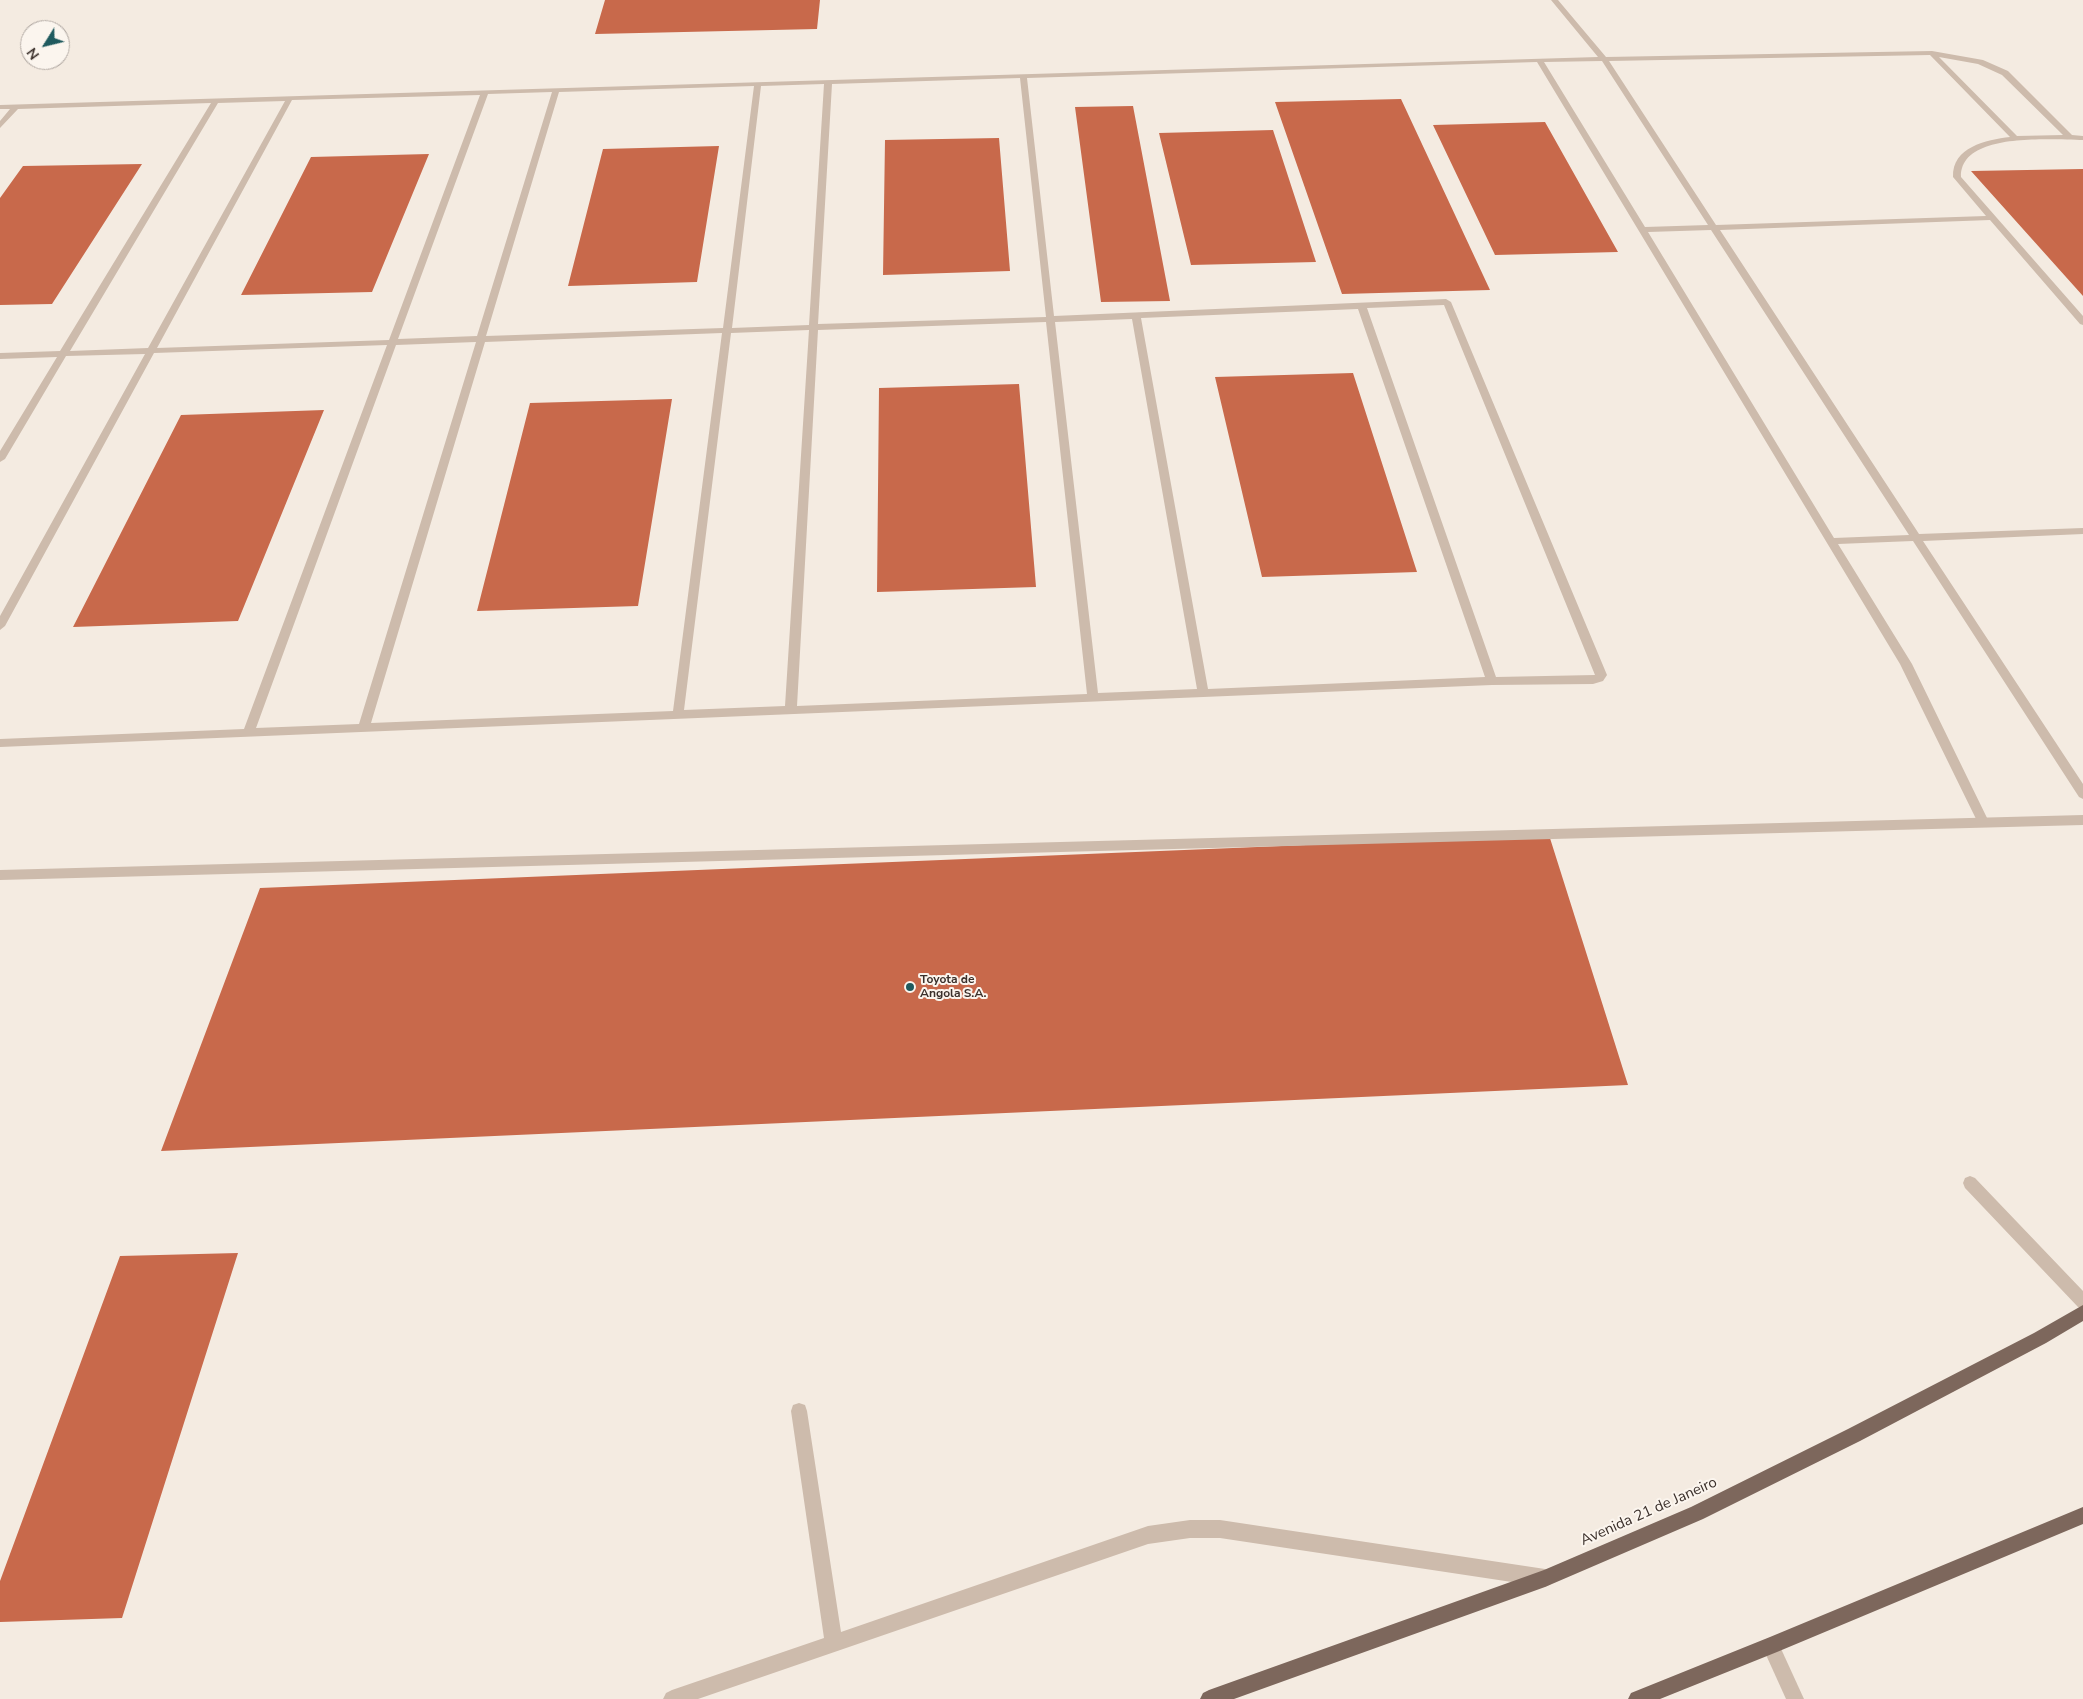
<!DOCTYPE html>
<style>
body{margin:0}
#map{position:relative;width:2083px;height:1699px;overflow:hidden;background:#f4ebe1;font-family:"Nunito Sans",sans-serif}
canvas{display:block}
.north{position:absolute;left:20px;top:20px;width:50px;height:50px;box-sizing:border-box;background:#fbf5ee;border:1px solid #aea6a0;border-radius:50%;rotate:234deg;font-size:14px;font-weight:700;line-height:20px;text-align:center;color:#3b302b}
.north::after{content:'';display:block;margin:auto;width:18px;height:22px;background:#1f5a5e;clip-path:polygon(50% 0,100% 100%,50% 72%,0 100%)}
</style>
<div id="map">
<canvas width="2083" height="1699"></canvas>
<div class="north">N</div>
</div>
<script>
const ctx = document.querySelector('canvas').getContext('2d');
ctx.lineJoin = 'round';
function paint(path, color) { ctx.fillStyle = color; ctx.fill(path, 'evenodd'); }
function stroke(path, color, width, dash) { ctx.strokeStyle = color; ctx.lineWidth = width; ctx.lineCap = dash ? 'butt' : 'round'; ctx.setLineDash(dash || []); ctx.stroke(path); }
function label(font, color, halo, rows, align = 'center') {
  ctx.font = font + ' "Nunito Sans",sans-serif'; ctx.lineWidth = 4; ctx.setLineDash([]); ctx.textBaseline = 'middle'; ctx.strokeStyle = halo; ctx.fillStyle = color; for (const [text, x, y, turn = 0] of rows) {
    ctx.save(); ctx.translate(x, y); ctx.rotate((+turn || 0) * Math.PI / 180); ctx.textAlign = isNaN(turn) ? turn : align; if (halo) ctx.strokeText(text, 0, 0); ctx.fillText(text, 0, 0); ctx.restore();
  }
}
paint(new Path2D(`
 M605,0H820L817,29L595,34Z
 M1401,99L1490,290L1342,294L1275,102Z
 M1133,106L1170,301L1101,302L1075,107Z
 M1545,122L1618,252L1495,255L1433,125Z
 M1273,130L1316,262L1191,265L1159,133Z
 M999,138L1010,271L883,275L885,140Z
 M719,146L697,282L568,286L603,149Z
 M429,154L372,292L241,295L311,157Z
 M142,164L52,304L0,305V198L23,166Z
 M2083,169V296L1971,171Z
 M1353,373L1417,572L1262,577L1215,377Z
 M1019,384L1036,587L877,592L879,388Z
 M672,399L638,606L477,611L530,403Z
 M324,410L238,621L73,627L181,415Z
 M1549,835L1628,1085L161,1151L260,888Z
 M238,1253L122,1618L0,1622V1581L120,1256Z`), '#c8694b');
paint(new Path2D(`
 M1551,0H1558L1606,57L1932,51L1983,60L2008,71L2072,135L2083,136V140C2053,140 1960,131 1961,177L2083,316V325L2080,324L1990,220L1720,230L1919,534L2083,528V534L1923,541L2083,784V799L2079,797L1913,541L1838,544L1912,664L1989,822L1987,825H1979L1900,664L1537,62L1027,78L1054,316L1446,299L1451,302L1607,675L1603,681L1593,684L1492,685L0,747V739L244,729L387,345L154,353L5,626L0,630V616L145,354L66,356L5,459L0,462V451L57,357L0,359V353L60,351L211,103L18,109L0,128V121L10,109H0V105L1598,57ZM1930,55L2010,137C1986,140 1952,147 1953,177L1986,216L1716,225L1609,61ZM1939,57L1978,64L2002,75L2063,135L2017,136ZM1602,61L1708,225L1645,227L1544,62ZM1020,78L1046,317L818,324L832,84ZM824,84L809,325L732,328L761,86ZM754,86L723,328L486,336L559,92ZM552,92L477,336L398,339L488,94ZM480,95L389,340L157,348L292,100ZM285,101L148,348L70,351L218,103ZM1711,230L1909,535L1834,538L1648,232ZM1444,305L1595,675L1496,677L1367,308ZM1358,309L1485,677L1208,689L1141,318ZM1132,319L1197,689L1098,693L1055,322ZM1046,322L1087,694L797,706L818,330ZM809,330L785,706L684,710L731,333ZM722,333L673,711L371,723L485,342ZM476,342L359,724L256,728L396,345Z
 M1970,1176L1975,1178L2083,1291V1309L2078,1307L1965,1188L1963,1183L1965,1178Z
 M799,1403L805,1405L807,1411L841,1632L1148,1526L1190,1520H1220L1545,1569L1551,1572L1554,1578L1551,1584L1545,1587L1220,1538H1190L1148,1544L698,1699H663L666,1693L672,1690L824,1638L791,1411L793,1405Z`), '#cdbbac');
paint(new Path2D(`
 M1771,1637L1777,1640L1804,1699H1786L1762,1646L1765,1640Z`), '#cdbbac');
paint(new Path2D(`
 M2083,815V825L0,880V870Z`), '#cdbbac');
paint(new Path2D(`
 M2083,1305V1321L2046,1343L1860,1441L1703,1519L1545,1587L1234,1699H1200L1203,1693L1209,1690L1544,1570L1691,1507L1848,1429L2034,1333Z
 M2083,1507V1524L1777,1652L1660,1699H1628L1631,1693L1770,1637Z`), '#7d675c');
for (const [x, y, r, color] of [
 [910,987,5,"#1f5a5e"]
]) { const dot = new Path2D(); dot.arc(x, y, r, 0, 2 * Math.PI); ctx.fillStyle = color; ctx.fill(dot); stroke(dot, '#fbf5ee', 2); }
label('bold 12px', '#3b302b', '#fbf5ee', [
 ["Toyota de",920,980],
 ["Angola S.A.",920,994]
], 'left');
label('15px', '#3b302b', '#fbf5ee', [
 ["Avenida 21 de Janeiro",1649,1512,-24]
]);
</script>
